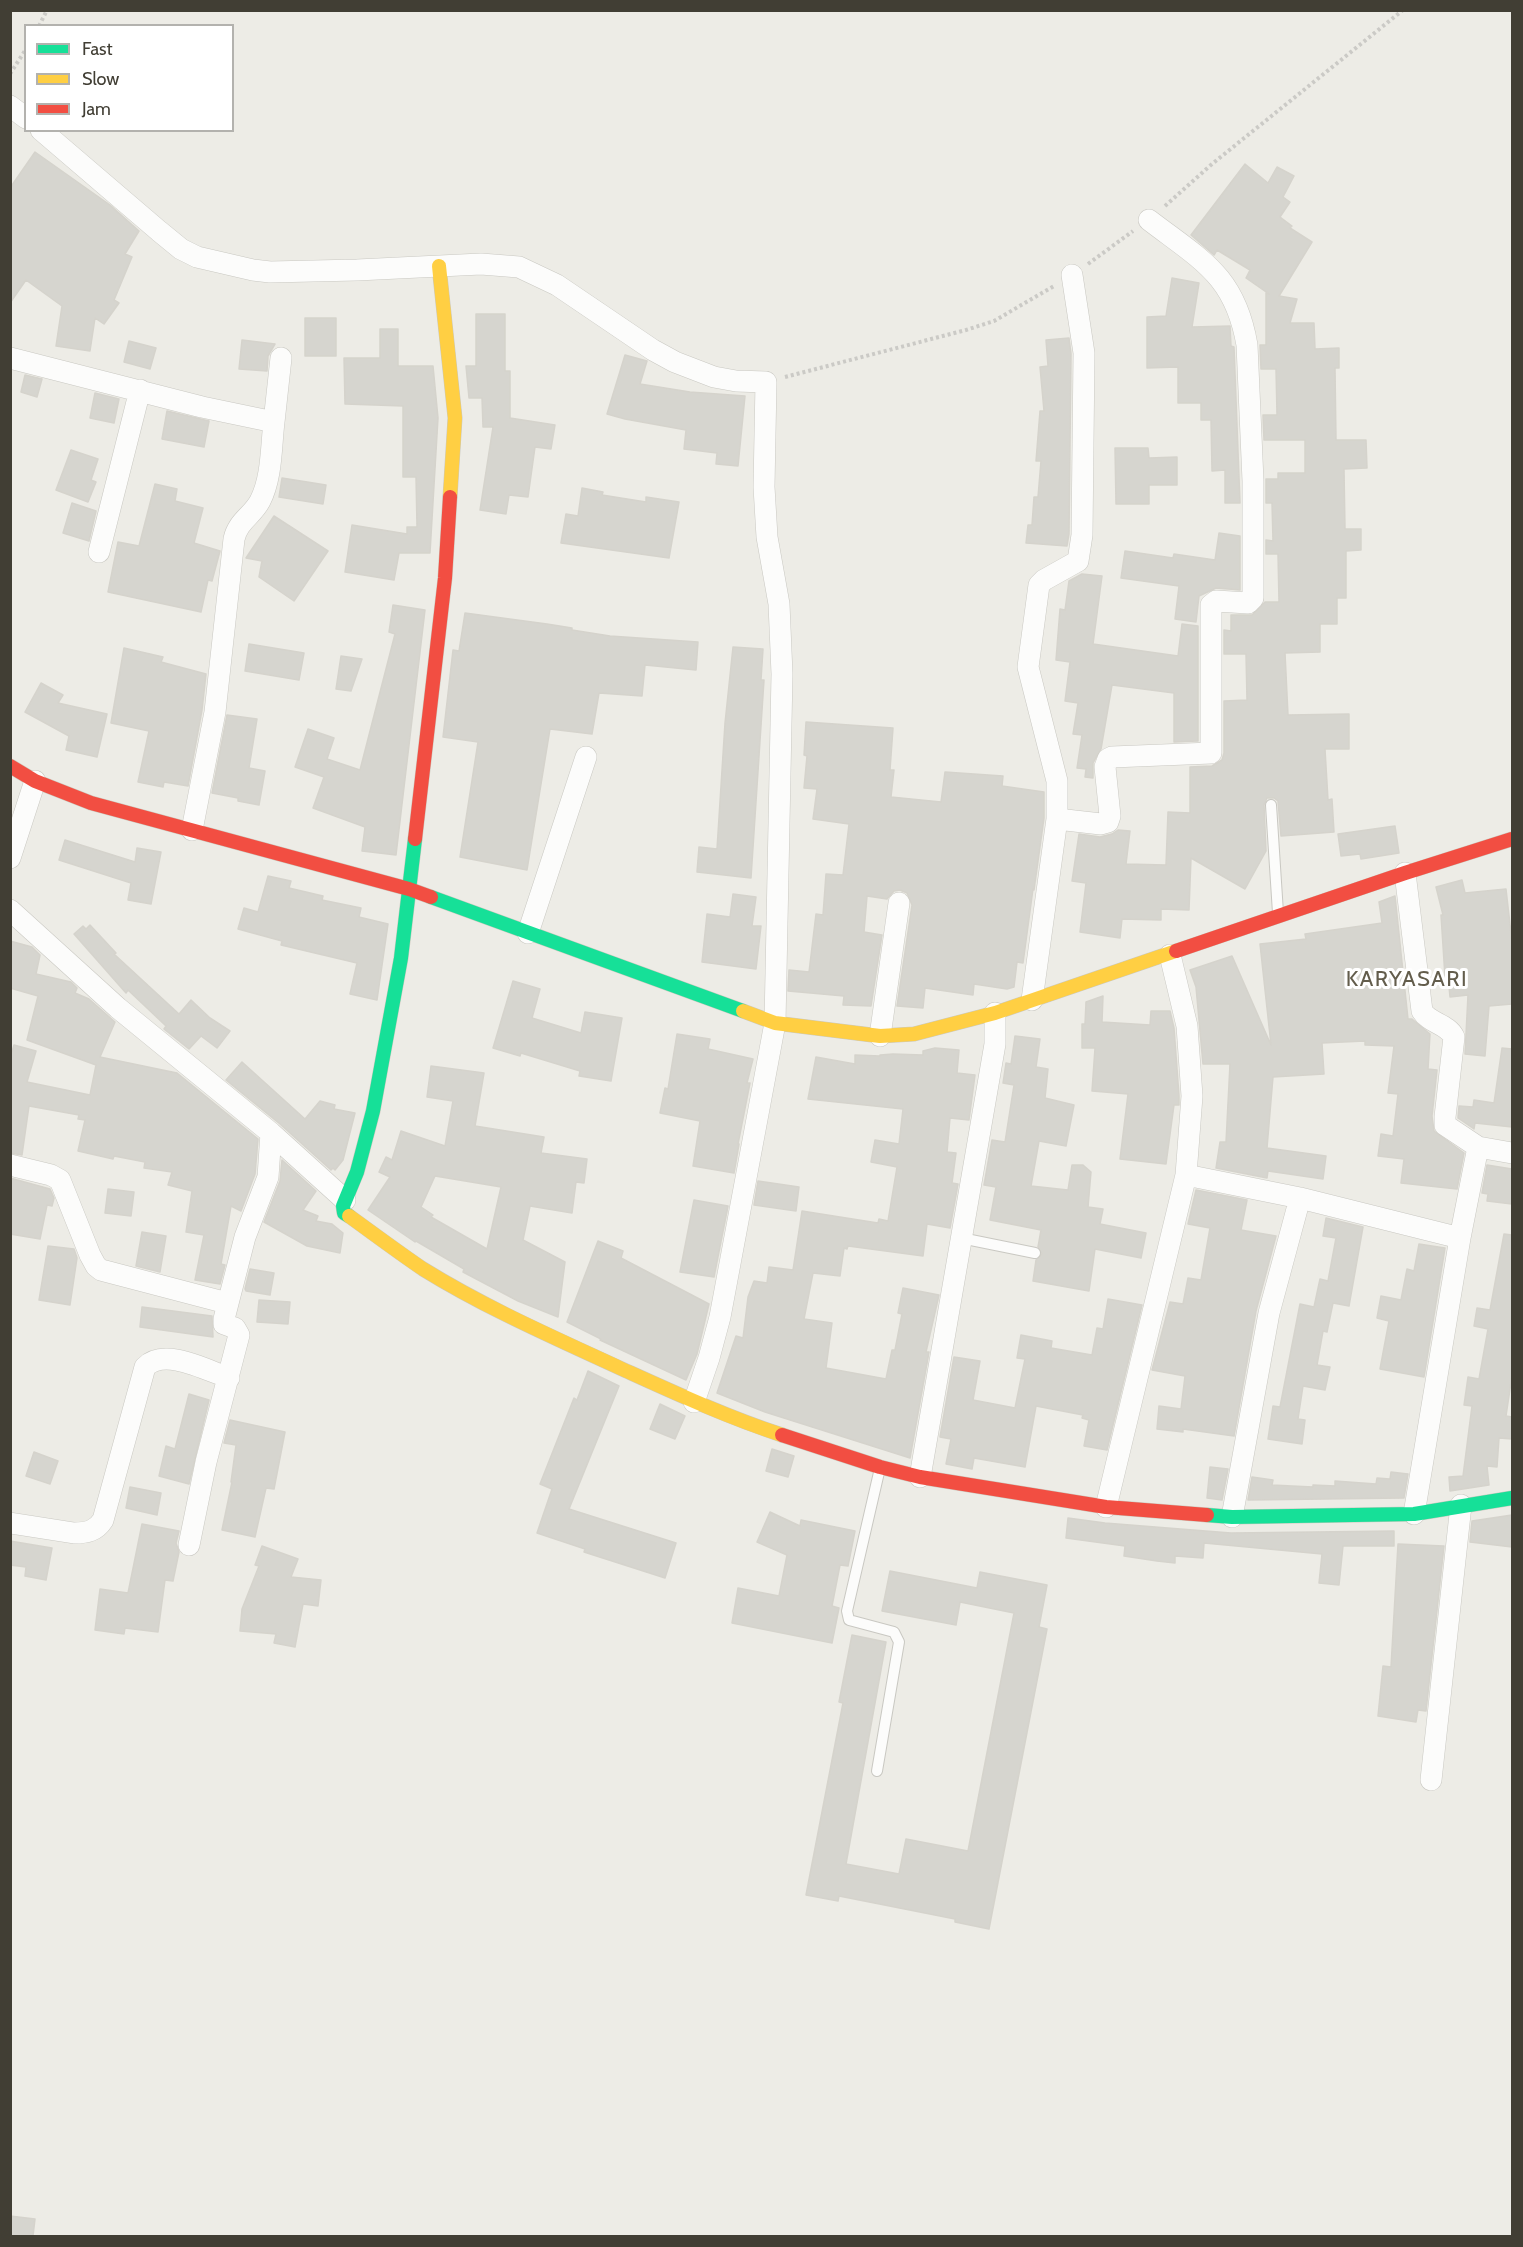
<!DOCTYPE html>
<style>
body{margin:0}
#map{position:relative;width:1523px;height:2247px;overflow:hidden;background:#edece6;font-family:Cabin,sans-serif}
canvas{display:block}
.frame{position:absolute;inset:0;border:12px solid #413e34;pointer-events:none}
.legend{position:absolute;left:24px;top:24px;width:210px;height:108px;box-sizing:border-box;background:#fff;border:2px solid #b3b2ae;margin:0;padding:8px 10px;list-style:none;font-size:18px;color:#413e34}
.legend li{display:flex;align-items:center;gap:12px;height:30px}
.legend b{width:30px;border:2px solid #b3b2ae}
</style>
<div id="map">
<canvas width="1523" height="2247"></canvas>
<div class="frame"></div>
<ul class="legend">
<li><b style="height:8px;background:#16e098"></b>Fast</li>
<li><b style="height:8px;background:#ffcf43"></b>Slow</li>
<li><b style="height:8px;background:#f24e42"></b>Jam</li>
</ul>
</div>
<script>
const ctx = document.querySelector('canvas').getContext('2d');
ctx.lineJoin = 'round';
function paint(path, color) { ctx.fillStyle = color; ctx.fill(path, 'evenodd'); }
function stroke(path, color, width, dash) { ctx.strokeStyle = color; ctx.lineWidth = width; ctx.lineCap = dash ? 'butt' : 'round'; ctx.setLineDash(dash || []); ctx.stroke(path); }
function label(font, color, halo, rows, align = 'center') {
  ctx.font = font + ' Cabin,sans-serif'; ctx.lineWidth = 6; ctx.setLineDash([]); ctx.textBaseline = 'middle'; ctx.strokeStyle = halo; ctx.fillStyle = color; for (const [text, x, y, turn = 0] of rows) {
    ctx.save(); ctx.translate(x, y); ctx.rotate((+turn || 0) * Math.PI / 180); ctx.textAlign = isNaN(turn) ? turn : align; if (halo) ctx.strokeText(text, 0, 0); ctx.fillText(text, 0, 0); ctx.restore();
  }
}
const building = new Path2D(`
 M35,152L110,205L139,231L125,254L132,257L114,300L119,303L104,324L95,318L90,351L56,346L62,306L26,280L10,303V188Z
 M1245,164L1268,183L1277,167L1294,176L1283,197L1290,202L1280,217L1292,226L1290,228L1312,242L1279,296L1297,299L1290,323H1314L1315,349L1339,348V368H1335L1336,440H1366L1367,468L1344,469L1345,529H1361V550L1346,551V598H1337V624H1320V652L1285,653L1288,715L1349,714V749H1325L1328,800L1332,799L1334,832L1281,836L1278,801L1274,798H1267L1264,805L1266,851L1245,889L1191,858L1189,910L1161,909V920L1122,919L1120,938L1080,932L1086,883L1072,881L1079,834L1100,837L1112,834L1118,830L1130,831L1126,864L1166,865L1168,812L1190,813V767L1212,766L1222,760L1224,753V701L1247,700L1246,654H1224V630L1231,631V615H1252L1265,602H1279L1278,554H1266V540L1273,541L1272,503H1266V479H1278V473H1305V440H1264L1263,415H1277L1276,369H1261L1260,345H1266V293L1269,294L1246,278L1250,270L1217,250L1214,255L1191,235Z
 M1172,278L1199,283L1192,327L1230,326L1231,346L1234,347L1240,503H1225V470L1212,471L1211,420H1201V403H1178V367L1147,368V317L1166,316Z
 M476,314H505V371H510V418L555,425L551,449L535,447L528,497L509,495L506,514L480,510L493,427H483L482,398H469L466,366H476Z
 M305,318H336V356H305Z
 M380,329H398V366H433L438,418L430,553H399L394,580L345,572L352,525L407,534V527H417L416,477H403V406L345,404L344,358H380Z
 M1069,338L1071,354L1069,534L1067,546L1026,543L1028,525H1032L1034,497H1038L1041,461H1036L1040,411H1044L1040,367L1048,366L1046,340Z
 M242,340L275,344L268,356L267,371L239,369Z
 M129,341L156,348L150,369L124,362Z
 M625,355L647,361L640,384L690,392L745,396L738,466L716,464L717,453L684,449L686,430L625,419L607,414Z
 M25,375L42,379L37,397L21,392Z
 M95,393L119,399L114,423L90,418Z
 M167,411L209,421L204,447L162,439Z
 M1115,448H1148L1149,458L1177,457V485H1149V504H1116Z
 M71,450L98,459L91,480L96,482L88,502L56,490Z
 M282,478L326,485L323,504L279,497Z
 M155,484L177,489L175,501L203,508L194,543L220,551L212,581L208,580L201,612L108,592L118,542L139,546Z
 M582,488L603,492L602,495L646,502V497L679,502L669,558L561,543L566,514L578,516Z
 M72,503L96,511L89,541L63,533Z
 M274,516L328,551L294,601L259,577L262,561L246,558Z
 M1219,533L1240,536V590L1216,588L1199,596L1196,622L1175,619L1179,586L1121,578L1125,551L1173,558L1174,554L1215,560Z
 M1082,574L1102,576L1093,644L1178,656L1182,624L1198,626V741L1174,742V693L1112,685L1101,749L1093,763V778L1085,777L1086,769L1077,768L1082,735L1073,734L1078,703L1065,701L1070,662L1056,660L1060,609L1065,610L1069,581Z
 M393,605L425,610L396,855L362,851L365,827L313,808L324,777L295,767L308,729L334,738L327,759L360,770L395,634L389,632Z
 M465,613L547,624L572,628V630L610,636L698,642L696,670L645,665L642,696L599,693L592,734L550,729L527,870L460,857L478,742L443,737L453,650L459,651Z
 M249,644L304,653L299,680L245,671Z
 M733,647L763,649L761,680H764L751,878L697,872L699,847L717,849L725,723Z
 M124,648L163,657L161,662L206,674L202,710L188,786L164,782L163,787L138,782L149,731L111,723Z
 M341,656L362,659L351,691L336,689Z
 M41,683L63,695L58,703L107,714L97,757L66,750L69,736L25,712Z
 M227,715L257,719L249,768L265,771L259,805L238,801V798L212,793Z
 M806,722L893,728L890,770H894L891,797L941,802L945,772L1003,776L1002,786L1044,792V818L1034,890L1033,889L1023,963L1017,962L1014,987L1007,989L974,984L973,995L925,988L923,1008L897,1006L912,905L907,893L900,890L894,891L887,899L867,896L864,932L882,935L871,1006L843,1005L844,996L788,991L789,970L809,972L816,914L823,915L826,874L843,875L849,824L813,819L817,789L804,788L807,756L804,755Z
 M1395,826L1399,853L1361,859L1360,854L1341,856L1338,834Z
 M65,840L135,862L137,848L161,852L151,904L128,900L131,883L59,860Z
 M268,876L291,881L289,888L323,896L322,900L361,908L359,917L388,924L377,1000L350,994L357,963L281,945L282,941L238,929L244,908L258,912Z
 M1462,880L1465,893L1506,889L1512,942V1004L1489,1006L1485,1056L1465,1054L1468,995L1450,997L1448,976L1445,977L1441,915H1443L1436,887Z
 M733,894L756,897L752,926H761L756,969L702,962L707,914L730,917Z
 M1395,896L1408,1019H1412L1430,1034L1428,1069L1437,1070L1432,1116L1434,1131L1464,1153L1457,1189L1401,1183L1404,1159L1378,1156L1381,1134L1393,1136L1398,1094L1388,1093L1394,1046L1365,1045V1041L1322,1043L1324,1074L1273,1077L1267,1148L1326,1156L1323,1179L1268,1171L1267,1178L1216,1168L1220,1142H1226L1230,1064H1203L1196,987L1190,970L1232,956L1271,1045L1260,944L1306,939L1305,934L1382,923L1379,902Z
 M90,925L116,953L114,954L179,1014L191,1000L210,1018L230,1031L217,1048L201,1036L189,1049L164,1029L166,1026L128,990L126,993L74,934L83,926L86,929Z
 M10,941L32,947L40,955L36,974L71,982L77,988L75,993L89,999L115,1022L100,1057L177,1073L258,1139L255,1174L241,1211L231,1206L221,1264L225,1265L220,1284L195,1280L204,1235L186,1232L192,1191L168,1185L172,1172L144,1168L145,1162L114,1156L113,1159L78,1151L85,1120L78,1119L79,1115L29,1106L22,1155L10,1153V1058L14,1045L36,1051L27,1082L90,1095L96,1065L27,1040L38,996L10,988Z
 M513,981L540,989L532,1018L581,1033L585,1012L622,1018L611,1081L579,1076L580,1071L521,1053L520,1056L493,1048Z
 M1103,996L1102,1022L1150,1025L1151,1011H1170L1174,1028L1179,1096V1105H1174L1166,1164L1120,1159L1128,1094L1092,1091L1095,1048H1082V1024H1085L1086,1002Z
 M677,1034L710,1039L708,1049L753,1059L747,1083H750L738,1144H739L734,1173L693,1166L700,1121L660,1113L665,1088L668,1089Z
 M1015,1036L1040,1039L1036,1067L1048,1069L1045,1098L1074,1105L1066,1146L1039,1141L1031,1186L1068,1190L1072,1165H1083L1091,1172L1088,1207L1103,1209L1100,1224L1146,1233L1141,1258L1095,1249L1089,1291L1033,1281L1036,1260L1042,1254L1038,1247L1041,1230L990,1220L996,1187L984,1185L992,1140L1005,1142L1014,1085L1003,1083L1006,1063L1011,1064Z
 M935,1048L959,1050L957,1073L975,1075L969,1120L950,1118L947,1152L956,1153L952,1183L958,1184L950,1228L927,1224L923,1256L848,1246L847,1249L844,1248L840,1276L813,1273L804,1319L832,1323L826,1368L886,1379L892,1350H895L902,1314L898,1313L903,1288L939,1295L926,1352H929L910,1458L765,1412L717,1393L736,1336L743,1338L748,1297L754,1281L767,1283L769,1267L793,1270L802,1211L878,1223L879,1219L888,1221L897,1167L871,1162L875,1140L899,1144L903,1109L808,1099L816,1057L855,1064V1055L880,1056V1055L893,1054L923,1055V1051Z
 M1502,1048L1512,1049V1127L1475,1123L1474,1129L1458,1118L1459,1106L1473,1107L1474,1100L1494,1103Z
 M242,1062L305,1119L320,1101L335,1105L334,1109L355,1113L343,1160L335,1170L333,1168L331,1170L280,1124L226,1080Z
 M431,1066L484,1073L475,1126L544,1137L541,1153L587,1159L584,1183L576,1182L572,1213L530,1206L523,1240L565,1262L558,1317L518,1301L463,1272L464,1269L416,1241L415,1242L368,1210L390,1177L379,1172L386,1157L392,1160L401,1131L445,1146L453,1101L427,1097ZM435,1176L501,1187L487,1249L431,1217L433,1215L421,1207Z
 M282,1160L316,1191L303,1210L318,1216L316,1221L332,1224L343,1233L340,1253L307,1246L264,1222L280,1181Z
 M1487,1165L1512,1169V1204L1487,1201L1488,1194L1482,1193Z
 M10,1178L50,1189L54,1198L52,1206L47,1205L40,1239L10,1234Z
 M758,1181L799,1187L796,1211L754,1205Z
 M108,1189L134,1192L131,1216L105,1213Z
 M1196,1190L1247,1200L1241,1230L1276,1236L1256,1311L1234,1436L1183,1429V1432L1157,1429L1159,1406L1181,1409L1185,1376L1152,1370L1170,1302L1183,1304L1188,1278L1201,1280L1210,1228L1188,1224Z
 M694,1200L728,1206L714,1277L680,1272Z
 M1326,1218L1363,1227L1349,1306L1333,1303L1327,1332L1323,1331L1317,1365L1330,1367L1325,1390L1303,1386L1298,1419L1305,1420L1302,1444L1268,1439L1273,1406L1280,1407L1300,1304L1314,1307L1320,1279L1328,1281L1336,1238L1323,1236Z
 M142,1232L166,1236L160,1272L136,1266Z
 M1504,1234L1512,1235V1376L1506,1416L1512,1417V1439L1499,1438L1497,1467L1487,1466L1489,1485L1450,1491L1449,1477L1463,1476L1472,1406L1464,1405L1468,1377L1479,1379L1488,1329L1474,1326L1477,1308L1490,1310Z
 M598,1241L623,1251L621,1258L709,1304L697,1354L686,1380L600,1340L601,1339L567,1322Z
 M1419,1244L1445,1248L1424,1377L1380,1369L1389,1321L1377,1318L1381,1296L1401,1300L1407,1269L1414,1271Z
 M48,1246L74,1249L77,1258L70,1305L39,1300Z
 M250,1269L274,1273L270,1295L246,1291L245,1289Z
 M1108,1299L1142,1305L1107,1450L1084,1446L1089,1420L1082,1418L1083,1415L1036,1406L1025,1467L974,1458L972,1469L946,1464L951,1439L940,1437L954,1357L980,1361L973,1400L1015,1408L1025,1359L1017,1358L1021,1335L1052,1341L1051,1348L1092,1355L1097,1328L1103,1329Z
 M259,1300L290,1302L288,1324L257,1322Z
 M142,1307L212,1316L213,1337L140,1327Z
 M588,1371L619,1386L569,1509L676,1543L665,1578L584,1552L585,1549L537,1533L552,1489L540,1484L574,1398L577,1400Z
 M189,1394L209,1400L189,1484L159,1476L166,1446L175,1449Z
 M660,1404L685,1416L675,1439L650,1429Z
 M230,1420L285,1432L274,1489L266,1488L255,1537L222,1530L232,1482H231L236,1445L224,1443Z
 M772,1449L794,1456L788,1477L766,1471Z
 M34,1452L58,1461L50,1484L26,1476Z
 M1210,1467L1228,1469L1222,1500L1207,1498Z
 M1391,1472L1408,1474L1404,1498L1248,1500L1252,1477L1273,1480L1272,1485L1313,1487V1485L1335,1486V1481L1376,1484L1377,1478L1390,1479Z
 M130,1487L161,1493L157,1515L126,1508Z
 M770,1512L800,1526L801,1520L855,1531L848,1566L840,1565L832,1606L839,1608L832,1643L732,1623L738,1588L779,1596L787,1555L757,1542Z
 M1512,1515V1547L1470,1542L1472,1521Z
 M1068,1518L1105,1523L1231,1533L1394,1531V1546H1343L1339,1585L1319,1583L1322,1554L1204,1543L1203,1558L1175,1556V1563L1157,1561L1124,1556L1125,1546L1066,1538Z
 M142,1524L179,1531L176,1543L179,1552L173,1581L165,1580L158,1632L125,1628L124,1634L95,1630L100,1589L128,1593Z
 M10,1541L52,1548L46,1580L25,1576L26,1567L10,1565Z
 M1398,1544L1444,1546L1426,1711L1418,1710L1416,1722L1378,1716L1383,1666L1391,1667Z
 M262,1546L298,1559L291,1577L321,1580L318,1606L303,1604L295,1647L274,1643L276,1634L240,1631L242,1609L259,1566L255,1565Z
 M890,1571L977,1588L980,1572L1047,1585L1039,1627L1047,1629L989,1929L955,1922V1919L839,1896L838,1901L806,1895L843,1703L839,1702L852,1635L886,1642L846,1864L899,1874L906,1839L968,1851L1014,1613L960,1602L956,1625L882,1611Z
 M10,2216L35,2219L33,2236H10Z`);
paint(building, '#d6d5cf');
stroke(building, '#d5d3cc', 1.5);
const lane = new Path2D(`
 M1271,805L1278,913
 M961,1238L1035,1253
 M877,1771L899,1642L894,1632L849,1620L847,1611L880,1468`);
const street = new Path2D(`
 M10,106L26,118
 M41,130L159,231L181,249L197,257L253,270L270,272L357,270L481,264L519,267L557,285L653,350L675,362L714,377L736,381L766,382L764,487L767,537L779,604L782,674L775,1023L720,1317L709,1358L694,1402
 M10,358L202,407L274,422C271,447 272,478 260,501C252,516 238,521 234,539L215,712L192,830
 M274,422L281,358
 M99,552L140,390
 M1057,819L1101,824L1108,822L1110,816L1105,767L1108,759L1112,757L1211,753V605L1216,601L1248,603L1253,598V481L1247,345C1235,275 1201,260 1149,220
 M10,858L35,781
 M1405,873L1422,1011C1429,1023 1448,1024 1454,1037L1445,1117V1125L1478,1147L1460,1238
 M10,910L118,1008L271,1133L345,1200
 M528,933L586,757
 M1032,1000L1057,819V781L1028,667L1039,585L1044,580L1078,561L1082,535L1084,353L1072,275
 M880,1036L899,903
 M1478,1147L1512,1153
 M10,1165L51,1175L60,1180L90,1255L96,1266L101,1270L227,1303
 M1186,1175L1300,1198L1460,1238L1414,1514
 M920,1477L995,1044V1013
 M1106,1507L1186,1175L1192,1096L1187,1026L1170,955
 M1232,1517L1269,1313L1300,1198
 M10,1523L74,1533C87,1533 96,1531 103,1520L145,1367C164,1347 206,1370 229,1378
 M189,1545L206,1462L239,1335L235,1328L224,1324V1319L245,1237L268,1177L271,1133
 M1431,1780L1461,1505`);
const fast = new Path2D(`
 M431,897L743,1011
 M349,1216L344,1213L343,1206L357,1172L373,1111L401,958L415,839
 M1207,1515L1232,1517L1414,1514L1512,1498`);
const slow = new Path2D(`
 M439,266L455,418L450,497
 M743,1011L775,1023L880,1036L914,1034L995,1013L1176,951
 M349,1216C374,1234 398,1252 423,1269C486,1308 555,1338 622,1369C675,1393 727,1417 782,1435`);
const jam = new Path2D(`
 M10,766L35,781L91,803L409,889L431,897
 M415,839L445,578L450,497
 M1176,951L1405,873L1512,839
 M782,1435L880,1467L920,1477L1106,1507L1207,1515`);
stroke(lane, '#c9c8c2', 12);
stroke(street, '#c9c8c2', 22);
stroke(fast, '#cbc9be', 15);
stroke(slow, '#cbc9be', 15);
stroke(jam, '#cbc9be', 15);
stroke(new Path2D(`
 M39,26L47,10
 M10,74L26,49
 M1165,206L1212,164L1403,10
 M1088,264L1133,231
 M785,377L966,330L994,321L1054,286`), '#cbcac6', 4, [3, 3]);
stroke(lane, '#fcfcfb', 10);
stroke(street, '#fcfcfb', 21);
stroke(fast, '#16e098', 14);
stroke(slow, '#ffcf43', 14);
stroke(jam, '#f24e42', 14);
ctx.letterSpacing = '1.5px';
label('22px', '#635d4c', '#fff', [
 ["KARYASARI",1407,980]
]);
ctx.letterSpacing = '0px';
</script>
